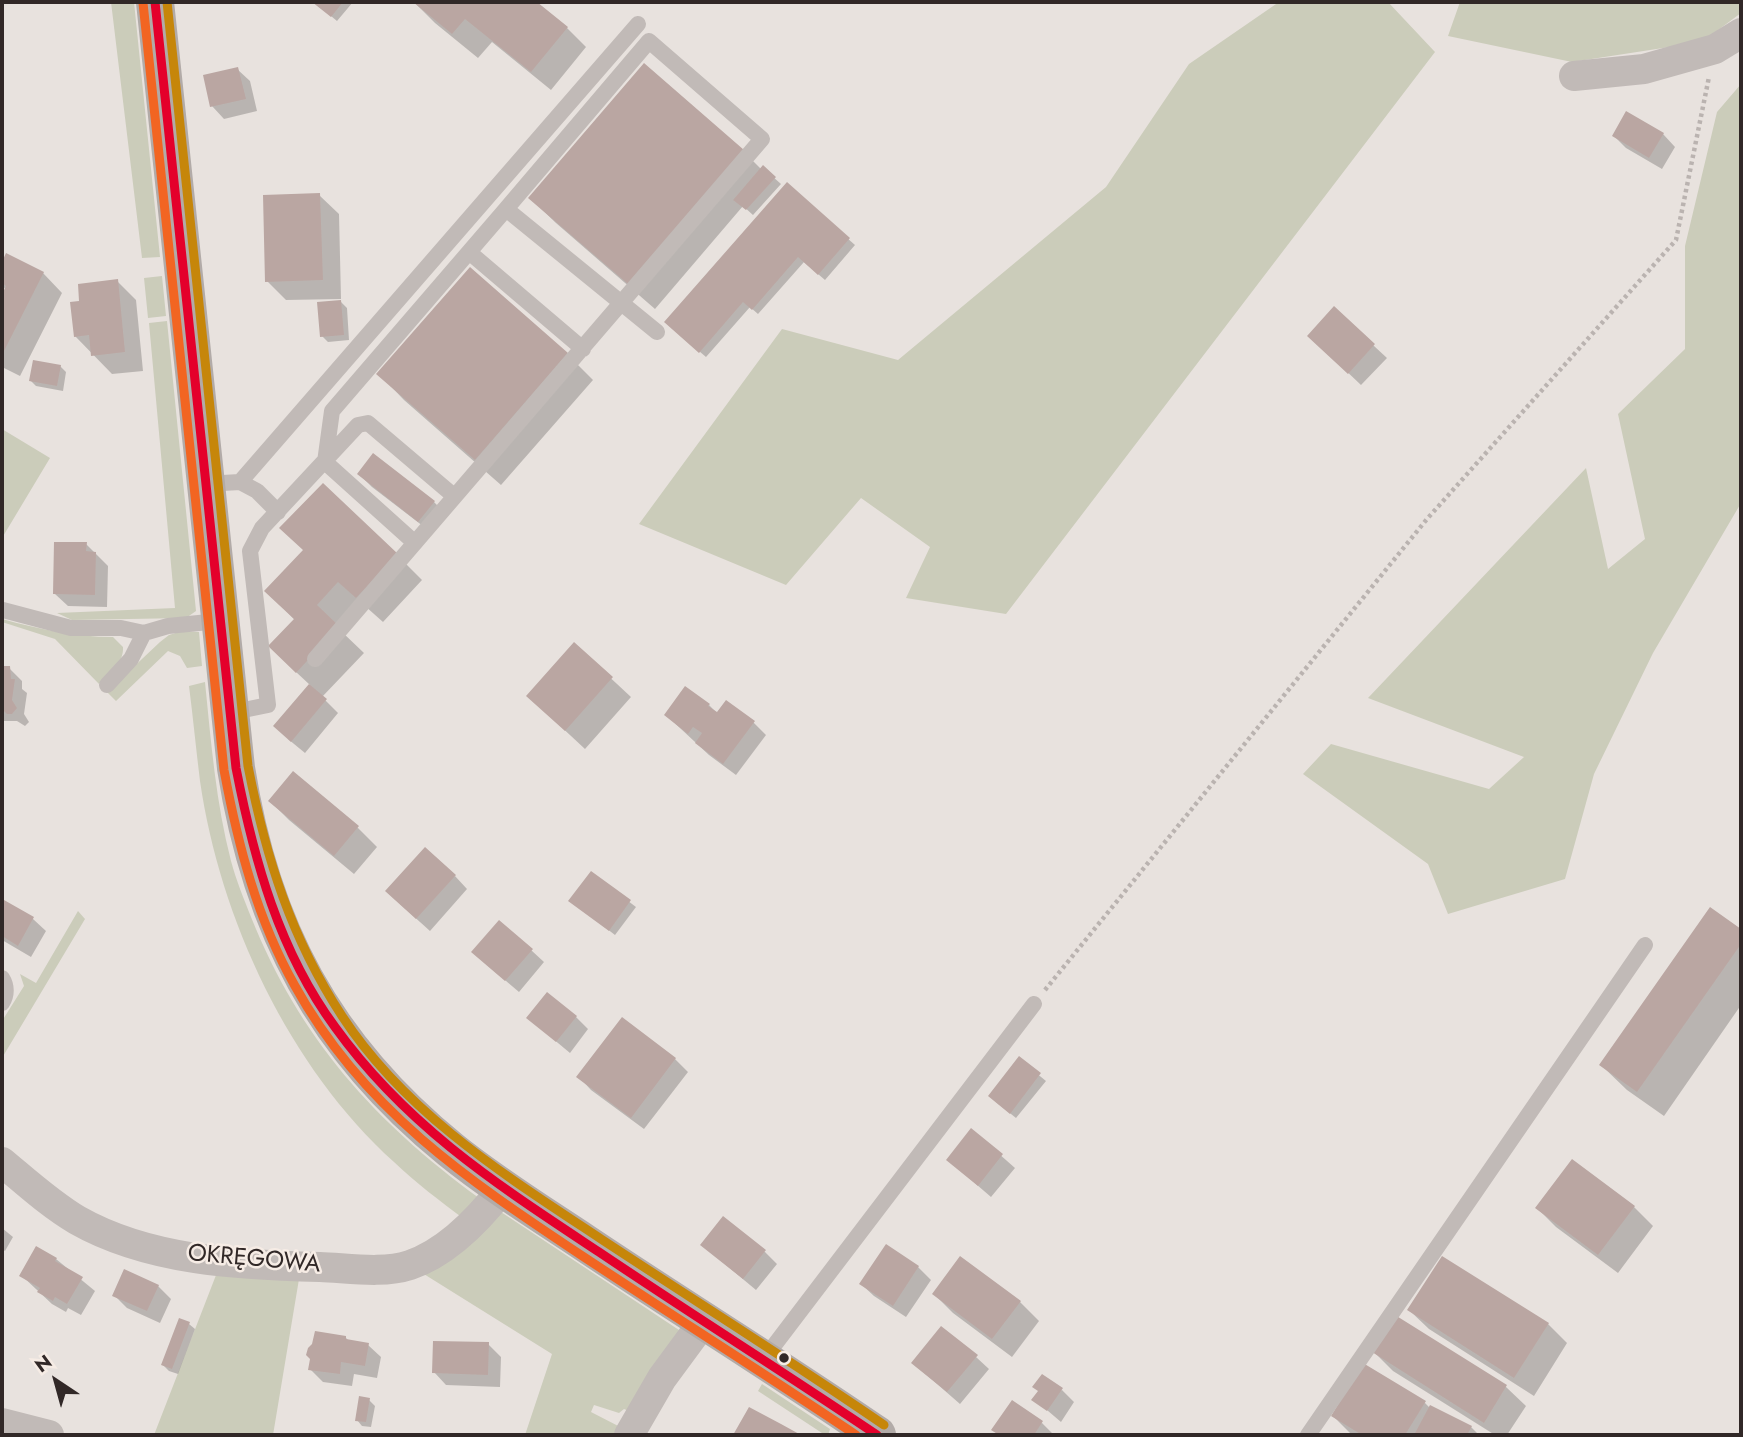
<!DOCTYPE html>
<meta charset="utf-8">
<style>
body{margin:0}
#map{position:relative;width:1743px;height:1437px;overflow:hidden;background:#e8e2de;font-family:Jost,sans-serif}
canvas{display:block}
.frame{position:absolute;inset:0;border:4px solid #312827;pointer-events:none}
.north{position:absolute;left:21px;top:1346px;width:70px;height:70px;-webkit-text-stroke:5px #f6ece5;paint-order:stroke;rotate:324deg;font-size:19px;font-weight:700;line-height:28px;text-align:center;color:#312827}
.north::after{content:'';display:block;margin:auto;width:24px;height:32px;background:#312827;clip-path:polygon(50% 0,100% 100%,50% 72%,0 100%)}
</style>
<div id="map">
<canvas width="1743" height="1437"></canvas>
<div class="frame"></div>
<div class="north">N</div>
</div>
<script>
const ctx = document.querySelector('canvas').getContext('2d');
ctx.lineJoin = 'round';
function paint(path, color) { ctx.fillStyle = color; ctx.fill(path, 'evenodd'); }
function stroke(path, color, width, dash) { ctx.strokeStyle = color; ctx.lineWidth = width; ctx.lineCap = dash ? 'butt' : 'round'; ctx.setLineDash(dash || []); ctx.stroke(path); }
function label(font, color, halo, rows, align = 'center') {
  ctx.font = font + ' Jost,sans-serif'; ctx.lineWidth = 5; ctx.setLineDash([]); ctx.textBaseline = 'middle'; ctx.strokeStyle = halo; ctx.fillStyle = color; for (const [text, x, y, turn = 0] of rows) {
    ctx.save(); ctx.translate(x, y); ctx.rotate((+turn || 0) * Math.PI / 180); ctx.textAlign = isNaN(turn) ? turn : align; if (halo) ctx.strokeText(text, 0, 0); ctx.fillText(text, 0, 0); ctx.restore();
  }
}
paint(new Path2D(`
 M111,2H134L160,257L142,258Z
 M1279,2H1388L1435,52L1006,614L906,598L930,547L861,498L786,585L639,524L782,329L898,360L1106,187L1189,64Z
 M1460,2H1741V13L1702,42L1572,62L1448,36Z
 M1741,84V503L1653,653L1594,774L1565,879L1448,914L1428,864L1303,774L1331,744L1489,789L1524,757L1368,698L1586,468L1608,569L1645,539L1618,414L1685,349V246L1717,112Z
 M162,276L166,316L148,318L144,278Z
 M167,321L196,611L186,618L72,620L57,613L175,608L149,323Z
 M2,429L50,458L2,538Z
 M2,619C39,629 74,637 113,637L123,647C124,663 109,674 99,684L55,639L2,622Z
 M182,631L199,632L202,666L187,668L180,656L168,651L116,701L107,692L160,642L169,635Z
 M205,682C211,742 216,803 231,861C236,880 244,899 251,917C300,1039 374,1121 479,1198L464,1219C440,1201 416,1183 394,1162C289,1067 220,919 200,781C196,749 193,717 189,686Z
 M78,911L85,919L2,1058V1021L24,986L20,974L36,983Z
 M501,1212L685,1334L634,1413L624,1409L619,1413L594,1405L591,1412L626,1430L622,1435H525L552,1354L419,1271Z
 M218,1270L299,1279L273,1435H154Z
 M762,1384L830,1429L828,1435H825L758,1391Z`), '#cbccba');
paint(new Path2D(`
 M314,2H353L337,21Z
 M414,2H534L567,28L586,47L551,90L492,42L478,58L435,23Z
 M237,69L250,81L257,111L224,119L212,106Z
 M1663,134L1675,147L1662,169L1626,148L1614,136Z
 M743,151L761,169L763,168L781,184L753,215L743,206L655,309L556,223L530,198Z
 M787,185L855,245L825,280L804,262L758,314L750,307L706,357L672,328Z
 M319,195L339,214L341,299L286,300L267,281Z
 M7,255L43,273L62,293L20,376L2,367V298L6,290L2,285V266Z
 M117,281L136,300L143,371L112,374L75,336L81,302Z
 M341,302L347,308L349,340L328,342L322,336Z
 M1334,309L1387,358L1361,385L1322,348Z
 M567,354L593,380L501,485L404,400L379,374Z
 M60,366L66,372L63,391L36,386L30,380Z
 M359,474L434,502L446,514L432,533L372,487Z
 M86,544L108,566L107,607L68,606L55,594Z
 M397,555L422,580L383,622L365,606L341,631L364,653L322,697L338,713L305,753L288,739L310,685L296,672L295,620L267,591Z
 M574,644L631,697L585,749L528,696Z
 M2,668H9L22,681V689L27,693L24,714L29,722L25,726L17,721H2Z
 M709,705L718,714L753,722L766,735L736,775L709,755L666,715Z
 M293,773L358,828L377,847L354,874L289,820L270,801Z
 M591,873L636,907L615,935L577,906Z
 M455,876L467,889L430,931L400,904Z
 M4,902L33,919L46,931L31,957L2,940V904Z
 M1710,909L1741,931V1005L1664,1116L1627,1090L1601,1065Z
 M531,950L544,962L519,992L486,964Z
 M576,1017L588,1029L570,1053L528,1018Z
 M675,1059L688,1072L644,1129L591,1090L579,1077Z
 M1019,1059L1046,1081L1016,1118L996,1102Z
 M972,1130L1015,1168L991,1197L948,1160Z
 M1634,1207L1653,1226L1618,1273L1556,1227L1537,1208Z
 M2,1228L13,1237L5,1251L2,1249Z
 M702,1245L765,1252L777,1264L756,1290Z
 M886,1246L918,1267L931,1280L906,1317L874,1296L861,1284Z
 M56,1259L95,1291L81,1315L68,1308L66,1312L52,1304L21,1275Z
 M158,1286L171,1299L160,1323L127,1308L114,1295Z
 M934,1294L1020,1302L1039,1321L1012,1357L953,1313Z
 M1409,1310L1548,1324L1567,1343L1534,1396L1429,1329Z
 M1396,1317L1506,1387L1526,1406L1507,1435H1495L1393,1371L1374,1352Z
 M189,1324L195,1329L178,1374L169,1371L163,1365Z
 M345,1337L349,1341L368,1345L381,1357L377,1378L354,1374L352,1386L323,1382L310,1369Z
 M488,1344L501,1357L500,1387L446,1385L434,1372Z
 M976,1357L989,1369L960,1404L913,1363Z
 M1062,1390L1074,1402L1061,1422L1034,1399Z
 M369,1400L375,1406L371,1427L362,1426L357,1420Z
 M1425,1403L1430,1408L1471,1427L1479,1435H1352L1333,1416Z
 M1042,1423L1054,1435H999L994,1430Z`), '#0003');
paint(new Path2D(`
 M312,2H343L331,17Z
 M413,2H537L568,27L531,72L465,19L452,34Z
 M644,63L744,150L628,284L528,198Z
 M238,67L246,99L210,107L203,75Z
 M1626,111L1664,133L1649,158L1612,136Z
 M763,165L776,177L746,210L733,200Z
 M787,182L850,238L818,275L798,257L752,310L743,302L699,353L664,322Z
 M320,193L323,280L265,282L263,195Z
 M6,253L44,272L2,355V294L6,286L2,283V262Z
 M470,267L568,353L475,460L376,374Z
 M118,279L125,352L91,356L89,335L74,337L70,302L79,301L78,284Z
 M341,300L344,335L320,337L317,302Z
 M1334,306L1375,344L1348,374L1307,336Z
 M33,360L61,365L57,386L29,381Z
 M373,453L435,501L418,522L357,474Z
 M323,483L398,554L356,598L338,582L317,605L339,626L296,673L268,646L294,619L264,591L303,550L279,528Z
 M54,542H87L86,551L96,552L95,595L53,594Z
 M574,642L613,677L565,731L526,696Z
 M2,666H10L11,679H15L12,700L17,708L12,714H7L2,709Z
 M309,684L327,699L291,742L273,726Z
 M685,686L710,704L708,706L717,712L726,700L755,721L723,764L695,743L702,733L693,727L688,734L664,715Z
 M293,771L359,826L334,856L268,801Z
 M425,847L456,875L416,919L385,891Z
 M591,871L631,900L609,931L568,901Z
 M4,900L34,917L18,946L2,936V902Z
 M1710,907L1741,929V944L1637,1092L1599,1065Z
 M499,920L533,949L505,981L471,952Z
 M547,992L577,1016L556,1042L526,1018Z
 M622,1017L676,1058L631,1118L576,1077Z
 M1019,1056L1041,1073L1010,1114L988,1096Z
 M971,1128L1003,1154L978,1186L946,1160Z
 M1572,1159L1635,1206L1598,1255L1535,1208Z
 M723,1216L766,1250L743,1279L700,1245Z
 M886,1244L919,1266L893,1306L859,1284Z
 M36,1246L57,1258L55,1261L83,1277L67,1304L55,1297L53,1301L37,1292L40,1288L19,1276Z
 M960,1256L1021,1301L992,1339L932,1294Z
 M1442,1256L1549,1323L1514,1378L1407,1310Z
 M124,1269L159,1285L147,1311L112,1296Z
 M1395,1315L1507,1385L1484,1423L1372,1352Z
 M179,1318L190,1322L172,1369L161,1365Z
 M941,1326L978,1355L947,1392L911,1363Z
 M315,1331L346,1336V1339L369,1343L365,1366L341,1362L340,1374L308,1370L310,1359L306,1355L308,1348L312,1344Z
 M433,1341L489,1342L488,1375L432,1373Z
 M1363,1363L1426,1401L1405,1435H1362L1331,1416Z
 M1042,1374L1063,1388L1047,1411L1031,1400L1038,1391L1032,1387Z
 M359,1396L370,1398L366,1422L355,1421Z
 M1012,1400L1043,1421L1034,1435H999L991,1430Z
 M1430,1405L1472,1426L1467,1435H1414Z
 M749,1407L781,1424L801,1435H733Z`), '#baa6a2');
stroke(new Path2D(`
 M1045,990L1427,519L1676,240L1709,77`), '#bab3b0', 4.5, [3.5, 3.5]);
stroke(new Path2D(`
 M469,252L583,349
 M240,482L257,491L278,512
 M205,484L240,482L638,24
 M415,543L325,462L332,411L506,209L657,332
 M3,610L71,628H121L144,633L168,626L219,621
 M315,659L762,139L649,41L506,209
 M107,685L131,659L144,633
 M229,713L268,705L250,551L262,528L358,425L368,423L454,496
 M2,978C7,986 7,995 2,1003
 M763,1360L1034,1004
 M1308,1435L1645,945`), '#c1bab7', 16);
stroke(new Path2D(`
 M1574,76L1644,69L1715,49L1741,33
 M2,1162C26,1182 50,1204 77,1220C149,1261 240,1265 320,1267C348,1268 383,1274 410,1265C448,1252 479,1219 503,1188
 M2,1423L49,1435
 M629,1435L662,1378L704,1321`), '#c1bab7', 30);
stroke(new Path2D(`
 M155,2L236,768C261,927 324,1047 451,1150C493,1184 540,1213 585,1243C682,1308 781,1369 877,1435`), '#b2aba8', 38);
stroke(new Path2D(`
 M155,2L236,768C254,860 279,951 335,1027C407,1127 498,1185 599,1252C691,1314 785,1373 877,1435`), '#e4002b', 9);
stroke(new Path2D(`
 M143,3L224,770C238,845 257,919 295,986C365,1113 473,1183 590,1261C678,1319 768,1376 856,1435`), '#f26522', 9);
stroke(new Path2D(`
 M167,2L248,766C266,858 291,938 342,1016C406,1114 506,1176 601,1239C695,1301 791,1361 884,1425`), '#c6860a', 9);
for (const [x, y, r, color] of [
 [784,1358,6,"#312827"]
]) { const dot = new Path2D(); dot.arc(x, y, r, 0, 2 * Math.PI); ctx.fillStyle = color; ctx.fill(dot); stroke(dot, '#f6ece5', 2.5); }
label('24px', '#312827', '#f6ece5', [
 ["OKRĘGOWA",254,1260,5]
]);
</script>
